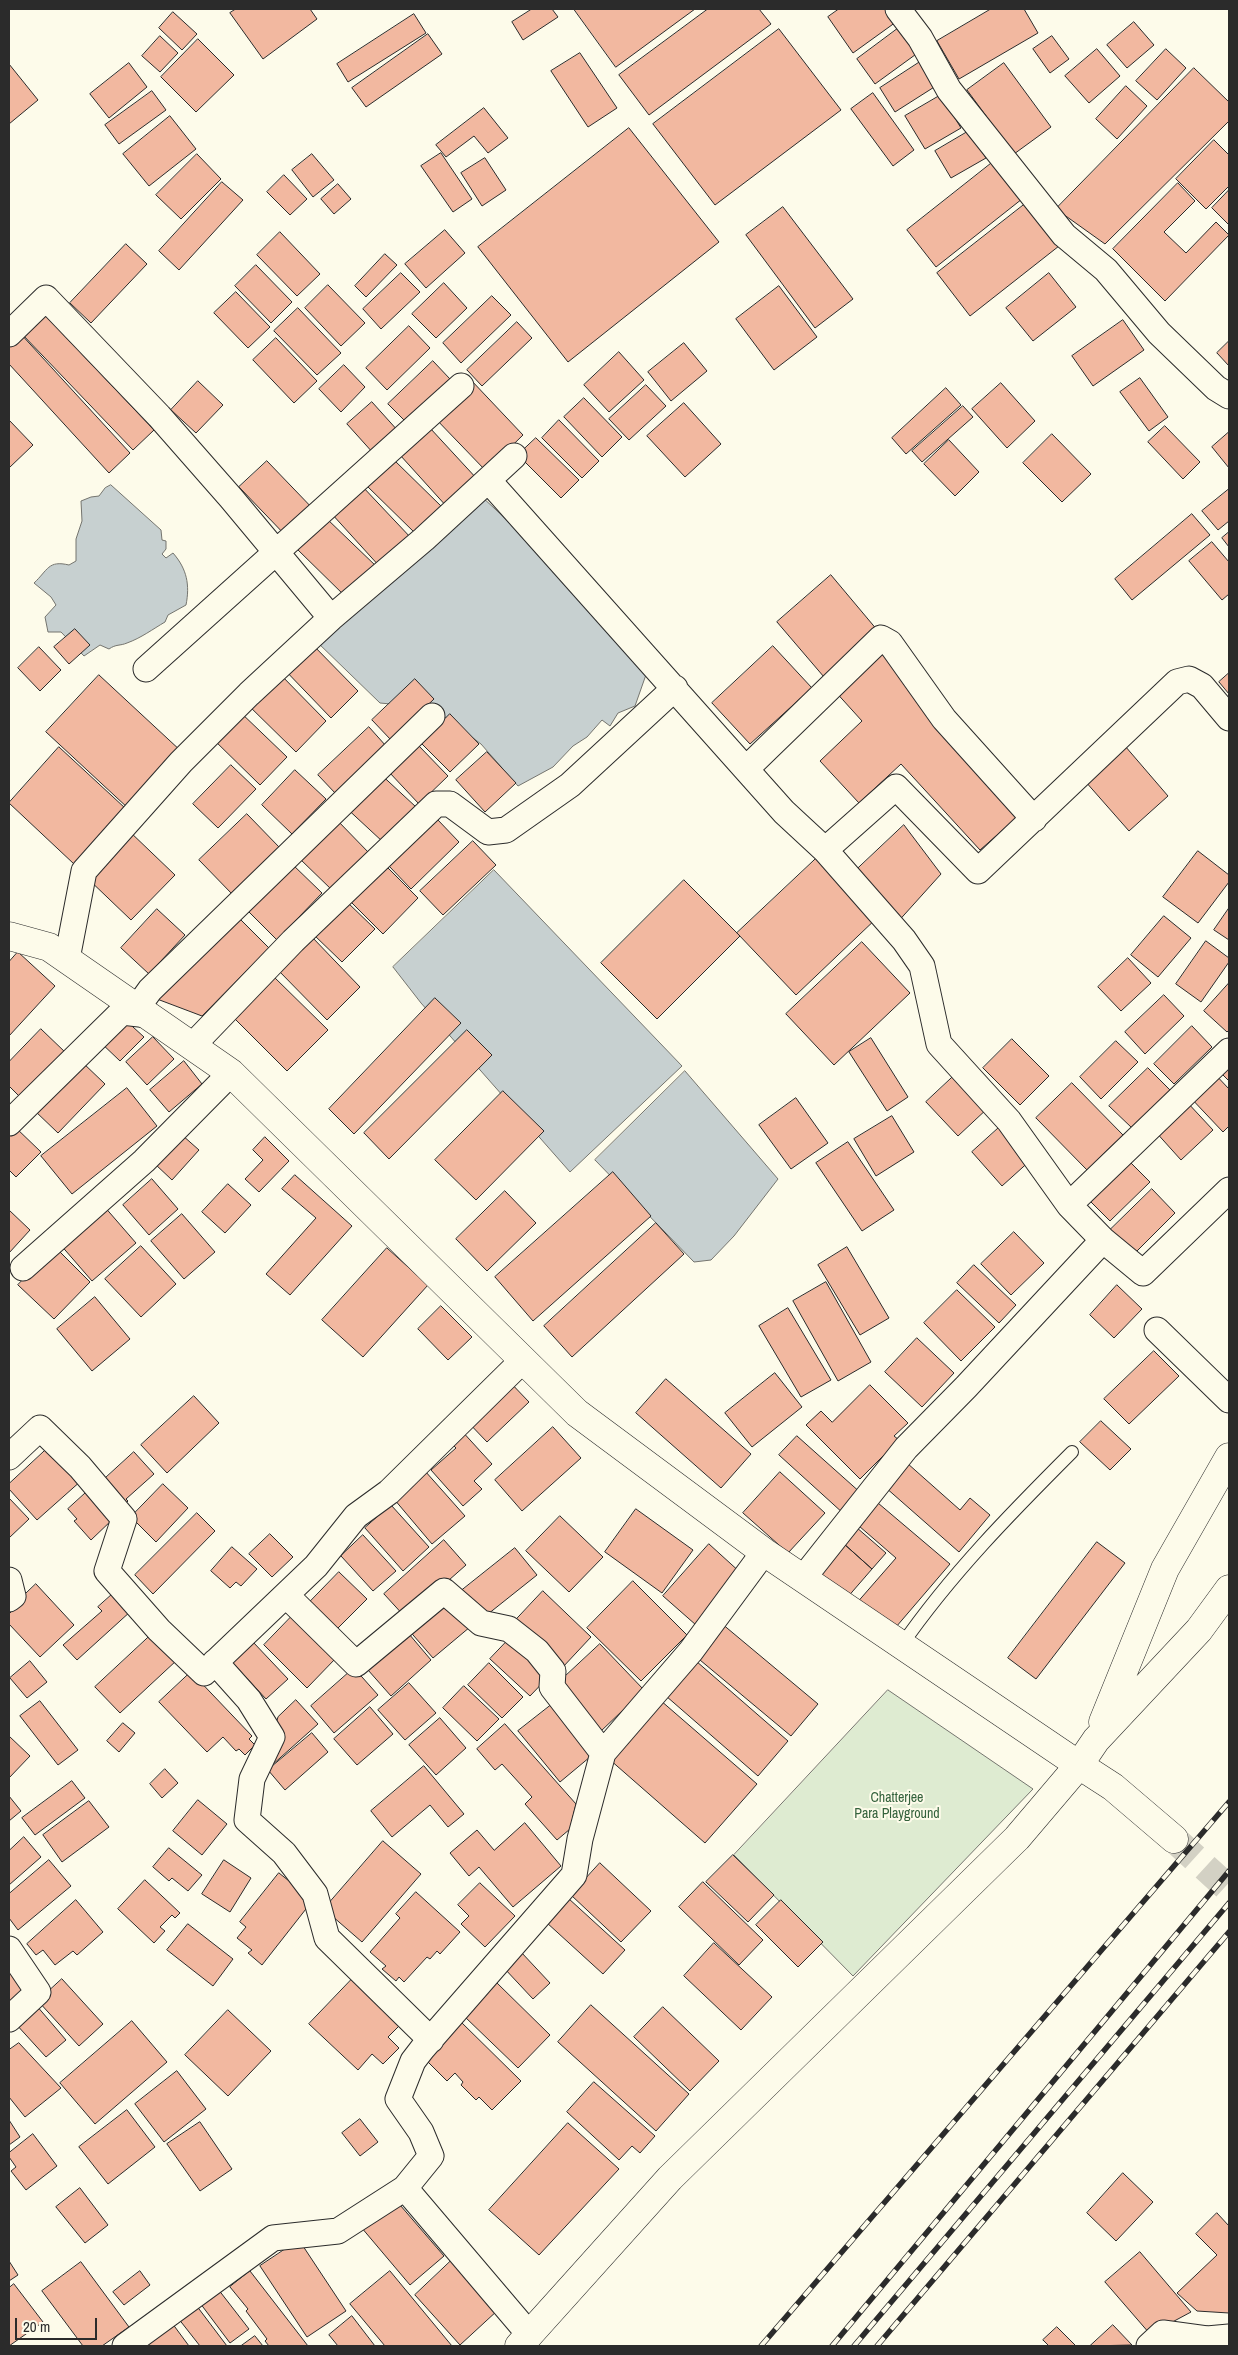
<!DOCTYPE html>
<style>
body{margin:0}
#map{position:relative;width:1238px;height:2355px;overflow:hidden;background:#fdfbea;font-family:"Archivo Narrow",sans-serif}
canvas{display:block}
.frame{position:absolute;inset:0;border:10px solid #2b2b2b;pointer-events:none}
.scale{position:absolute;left:15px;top:2318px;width:82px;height:22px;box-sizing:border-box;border:2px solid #2b2b2b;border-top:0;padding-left:6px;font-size:15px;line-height:18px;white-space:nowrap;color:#2b2b2b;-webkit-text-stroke:4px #fdfbea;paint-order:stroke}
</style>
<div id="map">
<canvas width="1238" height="2355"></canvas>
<div class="frame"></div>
<div class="scale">20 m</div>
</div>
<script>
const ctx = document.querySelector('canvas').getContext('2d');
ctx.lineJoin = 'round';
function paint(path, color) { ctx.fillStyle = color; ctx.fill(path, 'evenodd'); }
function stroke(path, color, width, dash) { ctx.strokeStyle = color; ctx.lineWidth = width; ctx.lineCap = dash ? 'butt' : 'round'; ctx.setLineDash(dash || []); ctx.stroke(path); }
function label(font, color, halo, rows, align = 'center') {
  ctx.font = font + ' "Archivo Narrow",sans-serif'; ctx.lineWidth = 4; ctx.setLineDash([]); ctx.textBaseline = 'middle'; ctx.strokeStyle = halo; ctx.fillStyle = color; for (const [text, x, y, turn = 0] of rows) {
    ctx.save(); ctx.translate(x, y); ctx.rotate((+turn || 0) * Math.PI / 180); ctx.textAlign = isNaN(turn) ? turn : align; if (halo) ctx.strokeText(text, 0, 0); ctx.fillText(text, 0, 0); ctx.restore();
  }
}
const green = new Path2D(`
 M888,1690L1033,1789L853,1976L734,1855Z`);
paint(green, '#deebd1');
stroke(green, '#74746e', 1);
const water = new Path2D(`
 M111,485L161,530L162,540L166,541V549L162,554L166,558L173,553C187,569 190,585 186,605L168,615L165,622C153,629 141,638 127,643C120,646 116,644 109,649L100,645L84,656L61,632H48L45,617L56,605L51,597L34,583C48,570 48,560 69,565L76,561V539L82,521L81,501L91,497L99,496L105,488Z
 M480,495L539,550L648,669L635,706L618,713L610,726L602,720L587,737L573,746L553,767L518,786L481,744L433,708L380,703L316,641Z
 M494,870L682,1066L570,1172L421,1003L393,967Z
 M685,1071L778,1179L734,1236L711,1260L694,1262L595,1160Z`);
paint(water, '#c7d0d0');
stroke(water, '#74746e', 1);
const building = new Path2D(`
 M236,9H310L317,19L263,59L230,13Z
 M532,9H552L558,17L523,40L512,22Z
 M574,9H695L616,67Z
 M708,9H759L771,24L649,115L619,75Z
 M839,9H887L896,22L853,53L828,17Z
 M991,9H1024L1038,33L959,79L937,41Z
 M173,12L197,34L182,50L159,28Z
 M414,14L426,33L348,82L337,64Z
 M1134,22L1154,45L1127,68L1107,45Z
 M900,27L919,52L875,84L857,59Z
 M779,29L841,110L715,205L653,124Z
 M428,34L442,54L366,107L352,88Z
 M160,36L178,53L160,72L142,56Z
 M1052,36L1069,59L1050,73L1033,49Z
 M198,39L234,75L196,112L161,77Z
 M1097,49L1120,76L1089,103L1065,76Z
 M1166,49L1186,68L1157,100L1136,81Z
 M580,53L617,108L588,127L551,71Z
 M923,60L939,84L895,112L880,88Z
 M129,63L147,87L109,118L90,94Z
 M1004,63L1051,127L1014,154L967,90Z
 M9,64L38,100L9,124Z
 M1194,68L1229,102V121L1105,244L1056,209Z
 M1126,86L1147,106L1117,139L1096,119Z
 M152,91L166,110L119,144L105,125Z
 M873,93L914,150L893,166L851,109Z
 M941,95L961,128L925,149L905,116Z
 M484,108L508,138L488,153L474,136L446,157L436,145Z
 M170,116L196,149L149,186L123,154Z
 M629,128L719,242L568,362L478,247Z
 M969,131L986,158L951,178L935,151Z
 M1214,140L1229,155V186L1206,209L1176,179Z
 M441,153L472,199L453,212L421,166Z
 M197,154L221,179L181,219L156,195Z
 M312,154L334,180L313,197L292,170Z
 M485,158L506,190L482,206L461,173Z
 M993,162L1022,199L936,267L907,230Z
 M284,175L307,199L290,215L267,192Z
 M222,182L243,200L179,270L159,251Z
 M1178,183L1195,201L1164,232L1186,253L1216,222L1229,235L1165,301L1113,249Z
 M338,184L351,199L334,214L321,199Z
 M1229,190V225L1212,208Z
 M1025,204L1059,246L970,316L937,273Z
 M783,207L853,299L815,328L746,235Z
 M445,230L465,253L426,288L405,264Z
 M280,232L320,274L297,296L257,255Z
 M126,244L147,264L91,323L70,303Z
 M385,254L397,265L366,297L355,286Z
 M256,265L292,302L271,323L235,286Z
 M401,273L420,292L381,329L363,309Z
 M1049,273L1076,307L1033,341L1006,308Z
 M444,283L467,308L436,338L412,314Z
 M328,285L365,323L341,346L305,308Z
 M779,286L817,337L774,370L736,319Z
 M236,292L270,327L248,348L214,313Z
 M492,296L511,315L461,363L443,343Z
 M298,308L341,353L317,375L274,331Z
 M42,312L154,430L133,450L21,333Z
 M1123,320L1144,350L1093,386L1072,356Z
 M517,322L532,338L482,386L467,370Z
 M409,326L430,348L387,390L366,368Z
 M19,332L130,453L109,473L9,364V341Z
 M276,338L317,381L294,403L253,360Z
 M1229,341V366L1217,353Z
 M684,343L707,371L671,401L648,372Z
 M619,352L644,380L609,412L584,385Z
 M433,361L450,379L405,421L388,404Z
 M344,365L365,387L341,412L319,389Z
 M1140,378L1168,417L1149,431L1120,392Z
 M470,379L523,435L486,471L433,416Z
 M198,381L223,405L196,433L171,410Z
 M1001,383L1035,421L1007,448L972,409Z
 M646,385L666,406L629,440L609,419Z
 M946,388L961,405L906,454L892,438Z
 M584,398L622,437L602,457L564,417Z
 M372,402L399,432L374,454L347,424Z
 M684,403L721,444L685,477L647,436Z
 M963,406L973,417L922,462L912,451Z
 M9,420L33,445L9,468Z
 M559,420L599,461L582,478L542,438Z
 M1165,426L1200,462L1183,479L1148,442Z
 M430,428L478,480L448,508L400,455Z
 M1229,432V468L1212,447Z
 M1052,434L1091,474L1062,502L1023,463Z
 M536,438L579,480L561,498L518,455Z
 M949,440L979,472L955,496L924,464Z
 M393,459L442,507L416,534L366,485Z
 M267,461L317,513L289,539L239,487Z
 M361,485L412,539L381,568L331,513Z
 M1229,489V521L1218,530L1202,511Z
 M1192,514L1210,535L1132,600L1115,579Z
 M325,517L378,568L348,599L296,548Z
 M1229,532V547L1222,538Z
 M1212,542L1229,562V594L1222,600L1189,561Z
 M831,575L878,631L824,677L777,622Z
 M75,629L90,645L69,664L54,647Z
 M308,640L358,691L331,718L281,666Z
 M773,646L812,688L750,744L712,703Z
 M39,647L61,670L40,691L18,668Z
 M880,648L1021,814L980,850L901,764L859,803L820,761L862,721L833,689Z
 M276,670L326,721L296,752L244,701Z
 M1229,673V694L1219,682Z
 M99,675L182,752L129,809L46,732Z
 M415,679L434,699L391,740L372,720Z
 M238,710L287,757L260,785L211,737Z
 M450,714L479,744L450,772L421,743Z
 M369,727L386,746L336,794L318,775Z
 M418,745L448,776L419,804L389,772Z
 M1125,746L1168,796L1129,831L1085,781Z
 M59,747L125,808L74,864L9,803Z
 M487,752L516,783L485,812L456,780Z
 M231,765L256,789L218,828L193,804Z
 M375,769L416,807L383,842L342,804Z
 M295,770L326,799L292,834L262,805Z
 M247,814L280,848L233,895L199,860Z
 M335,818L370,854L333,891L299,858Z
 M437,819L459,842L411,889L389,866Z
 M904,825L941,874L895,925L851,875Z
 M128,830L175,875L131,920L84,875Z
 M473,841L496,865L443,915L420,891Z
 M1198,851L1229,875V882L1198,923L1163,897Z
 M821,854L879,916L796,995L737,933Z
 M381,861L418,898L383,934L346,897Z
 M291,863L322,893L277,940L246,909Z
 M684,880L740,936L657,1019L601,963Z
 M345,900L375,929L342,962L313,934Z
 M1229,908V940L1214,930Z
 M157,909L185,935L149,974L121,948Z
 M1164,916L1191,938L1158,977L1131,955Z
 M238,917L269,948L202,1016L157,999Z
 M311,936L360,987L327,1020L277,969Z
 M1206,941L1229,958V962L1201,1002L1176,984Z
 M862,942L910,993L834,1065L786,1014Z
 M18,952L55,986L9,1036V962Z
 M1128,958L1151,983L1121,1011L1098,987Z
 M272,975L328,1030L287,1071L232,1016Z
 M1229,983V1030L1227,1032L1204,1011Z
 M1164,995L1184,1016L1145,1054L1125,1032Z
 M435,998L461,1023L354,1134L329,1109Z
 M122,1017L144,1037L120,1061L98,1040Z
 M1192,1026L1212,1047L1174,1084L1154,1064Z
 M41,1029L66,1053L21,1098L9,1086V1062Z
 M467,1030L492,1055L389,1159L364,1133Z
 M153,1037L174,1059L147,1085L126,1062Z
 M871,1038L908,1097L887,1111L849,1052Z
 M1012,1039L1049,1076L1020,1105L983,1068Z
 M1116,1041L1138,1062L1101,1099L1080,1077Z
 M81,1061L105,1084L58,1133L34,1110Z
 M184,1061L202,1084L169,1112L150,1090Z
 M1229,1062V1081L1220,1072Z
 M1148,1068L1170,1090L1132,1128L1109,1106Z
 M1212,1071L1229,1089V1126L1223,1132L1188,1095Z
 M957,1073L989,1107L958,1136L926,1102Z
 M1072,1083L1123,1135L1087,1170L1036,1118Z
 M127,1088L157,1126L72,1194L41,1156Z
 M503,1091L544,1131L476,1200L435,1160Z
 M796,1098L828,1143L791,1169L759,1125Z
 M1186,1101L1213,1130L1181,1160L1154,1130Z
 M892,1116L914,1152L876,1176L854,1139Z
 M1003,1124L1033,1158L1002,1186L972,1152Z
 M14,1126L41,1152L16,1177L9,1170V1131Z
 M182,1135L199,1150L172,1180L155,1164Z
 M265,1137L289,1161L259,1192L245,1179L263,1160L253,1150Z
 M848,1142L894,1210L862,1231L816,1163Z
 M1123,1155L1150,1182L1110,1221L1083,1194Z
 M613,1172L651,1216L533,1321L495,1277Z
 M295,1175L352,1226L290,1295L266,1274L316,1218L282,1189Z
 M152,1179L178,1209L149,1235L123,1205Z
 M228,1184L251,1205L225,1233L202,1212Z
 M1152,1189L1175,1213L1132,1256L1108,1232Z
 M505,1191L536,1223L487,1271L456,1239Z
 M103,1205L136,1243L92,1281L59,1243Z
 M9,1210L30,1230L9,1253Z
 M182,1214L215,1252L184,1279L151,1241Z
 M656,1223L684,1254L572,1357L544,1326Z
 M1014,1232L1044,1263L1011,1295L981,1264Z
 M141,1246L176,1284L141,1317L105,1279Z
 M55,1247L90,1282L54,1319L18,1285Z
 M847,1247L889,1318L860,1335L818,1265Z
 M387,1248L428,1285L363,1357L322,1320Z
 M974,1265L1016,1305L999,1323L957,1283Z
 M826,1282L871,1362L838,1381L793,1301Z
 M1117,1285L1142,1309L1114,1338L1090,1315Z
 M957,1290L995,1327L961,1361L924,1323Z
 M95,1297L130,1339L92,1371L57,1329Z
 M441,1306L472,1337L448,1360L418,1329Z
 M788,1308L831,1380L801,1397L759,1326Z
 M917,1338L954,1373L922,1407L885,1372Z
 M1154,1351L1179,1376L1129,1424L1104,1399Z
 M775,1373L802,1407L752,1447L725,1413Z
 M506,1378L529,1402L487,1442L465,1419Z
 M666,1379L751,1454L721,1488L636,1413Z
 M870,1385L908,1423L894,1436L899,1440L860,1479L806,1425L821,1411L832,1422Z
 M194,1396L219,1423L167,1473L141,1445Z
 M1101,1421L1131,1449L1110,1470L1080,1442Z
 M553,1427L581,1458L522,1511L495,1480Z
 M460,1429L492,1464L474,1481L482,1489L463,1506L431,1470L456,1448L448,1440Z
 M797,1436L862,1494L844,1514L779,1455Z
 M50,1446L82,1480L37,1520L9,1489V1484Z
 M134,1452L154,1474L126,1499L128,1501L121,1508L99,1484Z
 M907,1463L960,1510L970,1498L990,1515L959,1552L885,1487Z
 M425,1471L465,1516L432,1544L394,1499Z
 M780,1472L825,1513L788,1553L743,1513Z
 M163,1484L188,1508L156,1542L131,1517Z
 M90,1489L114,1518L91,1540L74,1521L77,1519L68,1509Z
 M9,1498L29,1519L9,1538Z
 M878,1503L950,1564L890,1634L855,1605L896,1558L859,1526Z
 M391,1505L429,1547L403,1571L365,1528Z
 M636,1509L693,1550L662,1593L605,1552Z
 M197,1513L215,1531L153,1594L135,1575Z
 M560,1516L603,1557L569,1592L526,1551Z
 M856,1527L886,1553L872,1569L843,1543Z
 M270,1534L293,1557L272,1577L249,1554Z
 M363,1535L396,1571L373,1591L341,1556Z
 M444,1540L466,1565L406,1618L384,1594Z
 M1097,1542L1125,1563L1036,1679L1008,1658Z
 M843,1543L872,1569L846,1599L816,1574Z
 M709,1544L742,1574L696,1625L663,1596Z
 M232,1547L257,1569L241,1586L236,1582L230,1588L211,1571Z
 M515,1548L537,1575L483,1618L461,1591Z
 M339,1572L367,1599L332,1634L305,1607Z
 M633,1581L687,1635L641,1681L587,1628Z
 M36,1584L74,1625L40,1657L9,1624V1614L15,1608L13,1606Z
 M116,1591L131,1611L77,1660L63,1645L102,1611L98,1607Z
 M543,1591L591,1637L562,1668L513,1623Z
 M444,1596L470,1627L433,1658L407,1628Z
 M293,1615L336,1658L307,1688L264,1645Z
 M721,1623L818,1704L791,1736L694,1655Z
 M152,1634L177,1660L120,1713L95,1687Z
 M409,1634L431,1660L391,1696L368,1670Z
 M511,1637L551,1674L530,1696L490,1659Z
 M253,1642L288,1679L266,1699L232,1662Z
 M600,1644L644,1690L600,1732L556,1685Z
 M30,1661L47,1682L27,1698L10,1678Z
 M696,1661L788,1741L758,1776L666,1696Z
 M489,1663L523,1697L502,1718L468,1685Z
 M354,1668L378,1695L334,1733L311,1706Z
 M191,1672L252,1736L249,1739L255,1745L245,1755L239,1749L236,1751L223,1737L207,1752L159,1702Z
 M409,1683L436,1713L405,1740L378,1710Z
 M464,1686L499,1719L477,1741L443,1708Z
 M296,1700L318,1724L271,1766L272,1737L278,1717Z
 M660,1700L757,1784L705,1843L609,1759Z
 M40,1701L78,1750L58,1765L20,1716Z
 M555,1702L596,1752L560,1782L518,1731Z
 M370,1707L393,1734L357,1765L334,1739Z
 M440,1718L466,1748L436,1775L409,1745Z
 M123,1723L135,1733L119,1752L107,1741Z
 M505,1724L576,1804L570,1829L557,1840L525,1804L532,1797L502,1764L495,1770L477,1749Z
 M312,1733L328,1752L285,1790L268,1770Z
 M9,1736L30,1756L9,1778Z
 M424,1766L464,1814L448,1827L430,1805L392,1837L371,1811Z
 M165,1769L178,1783L162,1798L150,1784Z
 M72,1781L85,1798L35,1835L22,1818Z
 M9,1796L21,1811L9,1821Z
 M198,1800L227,1824L202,1855L173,1831Z
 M89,1801L109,1827L62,1862L43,1835Z
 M525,1823L561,1866L513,1907L479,1867L469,1876L450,1853L477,1830L494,1850Z
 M24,1837L41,1857L9,1885V1851Z
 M383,1841L421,1874L362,1942L324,1909Z
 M169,1848L202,1875L188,1891L172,1878L169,1881L153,1867Z
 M733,1855L774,1895L748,1922L706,1882Z
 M49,1860L71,1886L18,1930L9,1918V1894Z
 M224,1860L251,1878L230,1912L202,1894Z
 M600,1863L651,1911L621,1942L571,1895Z
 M279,1873L313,1900L262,1965L248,1953L252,1950L237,1938L246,1927L240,1922Z
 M145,1880L180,1913L175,1918L172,1915L160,1927L165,1931L154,1943L118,1909Z
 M703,1882L763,1940L739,1965L679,1907Z
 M480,1883L515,1916L485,1947L461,1924L469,1916L458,1905Z
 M416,1892L460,1932L440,1954L437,1951L430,1959L427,1957L404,1982L399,1977L396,1981L382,1969L386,1966L370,1952L400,1918L396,1914Z
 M568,1898L625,1950L603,1974L546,1922Z
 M76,1900L103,1932L77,1955L73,1951L55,1965L43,1950L36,1955L27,1944Z
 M781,1900L823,1942L798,1967L756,1925Z
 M188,1924L233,1959L213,1986L167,1950Z
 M714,1943L772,1997L741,2030L684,1976Z
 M521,1952L550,1983L533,1999L504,1968Z
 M9,1959L28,1990L9,2005Z
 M354,1977L403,2022L388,2037L399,2048L383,2064L372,2054L358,2070L309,2024Z
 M62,1979L103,2024L79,2046L38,2001Z
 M496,1982L550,2035L518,2068L464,2016Z
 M36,2005L66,2040L46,2057L15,2023Z
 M591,2005L689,2094L656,2131L558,2042Z
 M663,2007L719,2061L690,2091L634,2037Z
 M228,2010L271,2051L228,2096L185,2055Z
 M459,2020L521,2081L492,2110L479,2097L476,2100L461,2085L463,2082L455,2073L447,2081L423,2057Z
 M132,2021L167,2062L95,2124L60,2083Z
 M19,2043L61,2088L25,2117L9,2097V2050Z
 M177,2071L206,2109L164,2142L135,2104Z
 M594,2082L655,2136L640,2153L632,2146L619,2160L567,2112Z
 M127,2110L155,2147L108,2184L79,2147Z
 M360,2119L378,2142L360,2156L342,2133Z
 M9,2120L20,2137L9,2145Z
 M200,2122L232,2169L200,2191L167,2144Z
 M568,2123L619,2169L539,2255L489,2210Z
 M33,2134L57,2166L26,2190L11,2171L16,2167L9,2157V2153Z
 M1123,2173L1153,2202L1116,2241L1087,2213Z
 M80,2188L108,2225L85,2243L56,2207Z
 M394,2198L444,2256L410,2285L361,2227Z
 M1217,2213L1229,2226V2313L1197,2311L1177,2293L1217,2255L1196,2234Z
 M299,2240L346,2311L307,2337L260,2266Z
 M1140,2252L1191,2312L1150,2334L1105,2282Z
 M452,2260L498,2310L460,2345L415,2295Z
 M9,2261L18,2275L9,2281Z
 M81,2262L129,2327L102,2346H83L42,2291Z
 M140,2271L150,2285L124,2305L113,2292Z
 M250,2271L308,2346H269L265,2341L267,2339L246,2311L248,2309L230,2287Z
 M390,2271L452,2346H385L350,2304Z
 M14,2284L43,2322L9,2346V2288Z
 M218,2289L249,2329L230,2343L200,2303Z
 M196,2305L227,2346H200L178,2318Z
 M352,2316L375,2346H338L329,2335Z
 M172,2323L189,2346H141Z
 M1113,2325L1132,2345L1090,2346Z
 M1057,2327L1076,2346H1049L1043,2340Z
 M255,2336L263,2346H241Z`);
paint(building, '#f2b8a0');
stroke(building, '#2b2b2b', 1);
stroke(new Path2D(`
 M1174,1839L1229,1889`), '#d3d1c4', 28, [28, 14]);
const service = new Path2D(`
 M901,1646C951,1574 1011,1513 1072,1452`);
const minor = new Path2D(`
 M898,9L920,38L949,90L1064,235L1106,270L1159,333L1216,388L1229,396
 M9,334L46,298L159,416L231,498L331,618
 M488,480L784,812L825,850L904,940L922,966L939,1044L1009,1121L1069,1205
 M146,669L461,386
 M746,769L881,638L890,643L944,719L1034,819
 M825,850L896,787L978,871L1177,682L1189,679L1202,686L1229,718
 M67,959L84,871L181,762L249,694L331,618L424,539L514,456
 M137,1008L150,990L432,716
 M192,1046L293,941L436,804H450L488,832L506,830L570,785L675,688
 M9,1123L122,1012L148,1015
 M1103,1240L1069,1205L1229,1051
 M23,1268L144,1161L231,1073
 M1157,1330L1229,1400
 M9,1457L40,1428L80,1467L124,1519L107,1571L159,1630L204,1673L316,1566L356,1516L389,1492L523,1360
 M804,1577L906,1448L966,1387L1103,1240L1143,1273L1229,1190
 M9,1580L13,1596L9,1599
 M287,1596L356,1664L444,1591L481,1623L509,1629L537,1651L553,1671L552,1687L603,1753
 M215,1662L249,1700L272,1737L252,1779L247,1820L284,1853L315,1894L327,1938L431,2040
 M9,1949L38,1992L9,2019
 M405,2188L529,2334
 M125,2346L273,2238L338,2231L405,2188L431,2156L421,2132L398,2099L413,2061L423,2048L574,1875L580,1839L603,1753L691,1651L764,1552
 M1149,2346L1163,2333L1207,2339L1229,2337`);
const secondary = new Path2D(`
 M9,936L49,947L231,1073L577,1413L764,1552L1079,1765`);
const primary = new Path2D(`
 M1103,1722L1165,1569L1229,1457
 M1079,1765L1113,1787L1174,1839
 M519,2346L670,2178L1017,1838L1079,1765L1096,1740L1199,1630L1229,1589`);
stroke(service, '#2b2b2b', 14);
stroke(minor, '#2b2b2b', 27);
stroke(secondary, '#2b2b2b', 29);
stroke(primary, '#2b2b2b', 29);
stroke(service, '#fdfbea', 12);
stroke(minor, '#fdfbea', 25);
stroke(secondary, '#fdfbea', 28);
stroke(primary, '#fdfbea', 28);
const rail = new Path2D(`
 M761,2346L1229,1802
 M832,2346L1229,1871
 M854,2346L1229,1903
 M877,2346L1229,1932`);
stroke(rail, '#2b2b2b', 5.5);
stroke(rail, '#fdfbea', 4, [11]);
label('14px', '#34623c', '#fdfbea', [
 ["Chatterjee",897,1798],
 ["Para Playground",897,1814]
]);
</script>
